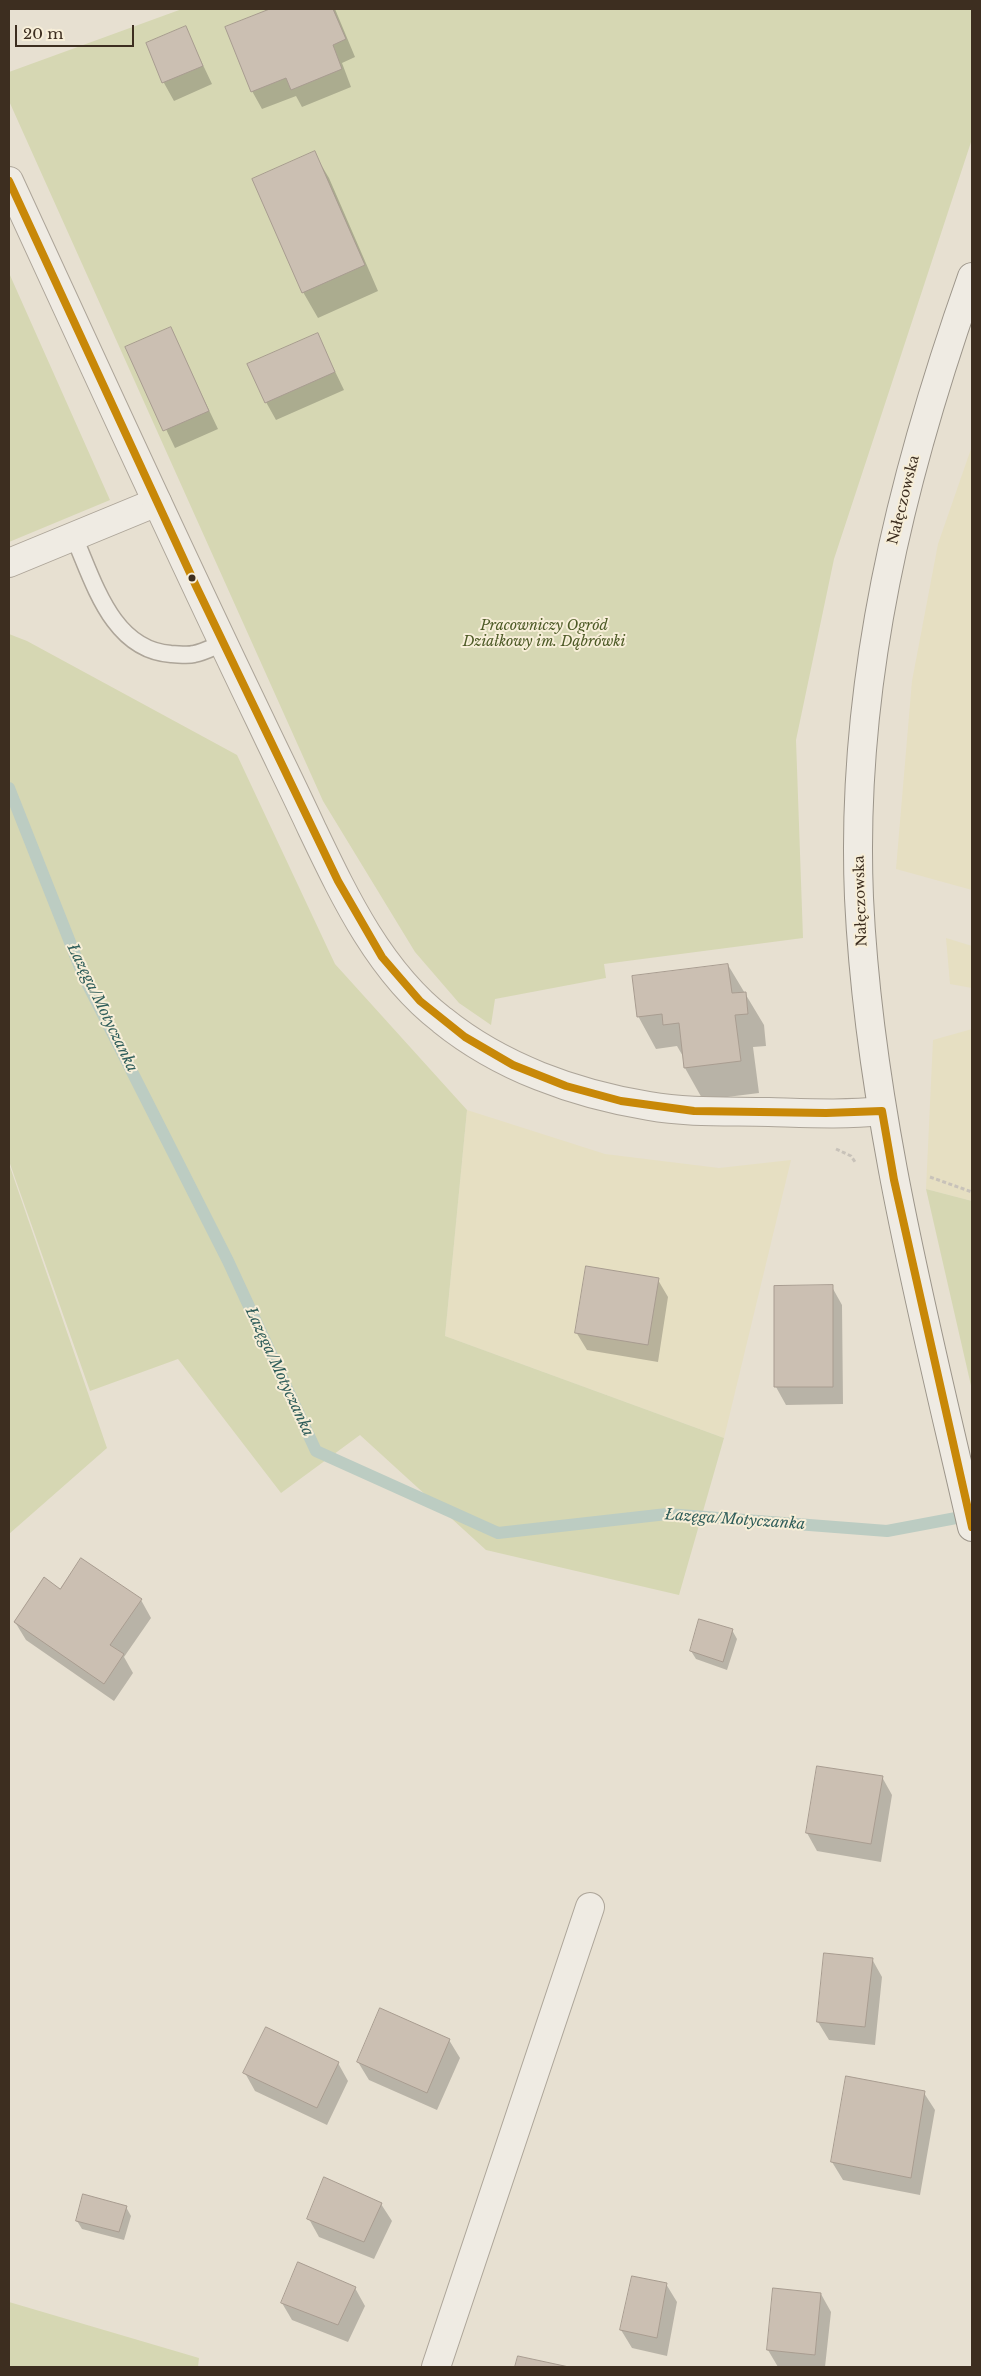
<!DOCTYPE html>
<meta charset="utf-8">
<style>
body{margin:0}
#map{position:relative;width:981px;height:2376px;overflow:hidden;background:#e7e0d1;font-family:"Libre Baskerville",serif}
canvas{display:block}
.frame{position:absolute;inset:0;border:10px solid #3d2e20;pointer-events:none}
.scale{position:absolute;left:15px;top:25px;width:119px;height:22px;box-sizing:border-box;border:2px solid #3d2e20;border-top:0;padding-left:6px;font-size:15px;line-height:18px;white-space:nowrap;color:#3d2e20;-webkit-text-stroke:4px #f7eed8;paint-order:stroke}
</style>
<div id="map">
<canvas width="981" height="2376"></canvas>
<div class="frame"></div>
<div class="scale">20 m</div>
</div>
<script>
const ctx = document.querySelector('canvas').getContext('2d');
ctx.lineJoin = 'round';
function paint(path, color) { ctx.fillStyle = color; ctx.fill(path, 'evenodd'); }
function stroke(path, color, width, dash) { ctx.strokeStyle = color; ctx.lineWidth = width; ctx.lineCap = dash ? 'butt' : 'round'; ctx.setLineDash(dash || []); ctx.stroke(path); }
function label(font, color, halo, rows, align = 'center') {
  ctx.font = font + ' "Libre Baskerville",serif'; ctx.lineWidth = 4; ctx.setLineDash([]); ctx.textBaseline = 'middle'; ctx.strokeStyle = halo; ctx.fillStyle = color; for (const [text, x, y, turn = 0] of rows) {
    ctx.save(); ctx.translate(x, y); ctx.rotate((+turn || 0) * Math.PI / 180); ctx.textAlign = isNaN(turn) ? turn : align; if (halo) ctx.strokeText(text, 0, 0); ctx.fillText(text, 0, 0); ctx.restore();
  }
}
paint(new Path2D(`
 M972,446V890L896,869L912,681L938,544Z
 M946,938L972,946V988L950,984Z
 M972,1029V1201L926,1189L933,1040Z
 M467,1110L605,1154L719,1168L791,1160L724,1438L445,1336Z`), '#e6dfc2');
paint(new Path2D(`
 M182,9H972V139L834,559L796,740L803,938L604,964L606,978L495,999L491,1025L459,1003L415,952L323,801L9,101V72Z
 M9,273L110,500L9,542Z
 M9,634L27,641L237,755L335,964L467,1110L445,1336L724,1438L679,1595L486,1550L360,1435L281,1493L178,1359L90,1391L9,1161Z
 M9,1164L107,1448L9,1534Z
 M926,1189L972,1201V1390Z
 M9,2302L199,2358L198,2367H9Z`), '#d6d7b3');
paint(new Path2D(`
 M274,9H335L355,57L342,63L351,87L302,107L296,96L262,109L252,91L227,28Z
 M185,27L212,84L174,101L164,83L147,43Z
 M314,153L329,178L378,291L318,318L303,292Z
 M170,328L218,429L175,448L127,348Z
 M317,334L344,390L276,420L266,402Z
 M728,965L764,1025L766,1046L753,1047L759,1093L703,1100L685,1068L684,1058L677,1046L656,1049L638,1016Z
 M658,1280L668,1297L658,1362L587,1350L576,1332Z
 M775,1287H832L842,1305L843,1404L786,1405L776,1387Z
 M61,1590L141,1600L151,1618L124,1657L133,1673L114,1701L26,1640L15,1622Z
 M732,1630L737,1639L727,1670L696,1659L691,1651Z
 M882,1777L892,1795L881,1862L817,1851L807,1833Z
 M872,1959L882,1977L875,2045L829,2040L818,2022Z
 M449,2040L460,2058L437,2110L369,2080L358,2062Z
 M338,2063L348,2081L327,2125L255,2091L245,2073Z
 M924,2093L935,2110L920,2195L843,2180L832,2162Z
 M381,2204L392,2221L374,2259L319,2237L309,2219Z
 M126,2207L131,2216L124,2240L82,2229L77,2221Z
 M666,2284L677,2302L667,2356L632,2348L621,2330Z
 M355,2288L365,2306L348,2342L292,2320L282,2303Z
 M821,2294L831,2312L825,2367H778L768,2350Z`), '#0003');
stroke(new Path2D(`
 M9,788L83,975L228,1261L316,1451L498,1533L667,1514L887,1531L972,1515`), '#bcccc2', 12);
const building = new Path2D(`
 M270,9H333L346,39L333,45L342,69L291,90L286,78L251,92L225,27Z
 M186,26L203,66L162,83L146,43Z
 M315,151L365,265L302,293L252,179Z
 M171,327L209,411L163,431L125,347Z
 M318,333L335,372L265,403L247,364Z
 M728,964L732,993L746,992L748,1014L735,1015L741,1061L684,1068L679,1023L663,1025L662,1014L637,1017L632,976Z
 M586,1266L659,1278L648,1345L575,1333Z
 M833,1285V1387H774V1286Z
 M81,1558L142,1599L110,1645L124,1654L104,1684L14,1622L44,1577L60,1589Z
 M699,1619L733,1629L723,1662L690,1651Z
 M817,1766L883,1776L871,1844L806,1833Z
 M824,1953L873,1958L865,2027L817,2022Z
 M380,2008L450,2039L427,2093L357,2062Z
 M266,2027L339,2062L317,2108L243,2073Z
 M846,2076L925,2091L911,2178L831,2162Z
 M324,2177L382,2203L364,2242L307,2219Z
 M83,2194L127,2206L119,2232L76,2221Z
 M298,2262L356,2287L338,2325L281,2303Z
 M632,2276L667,2283L657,2338L620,2330Z
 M773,2288L821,2293L815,2355L767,2350Z
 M518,2356L569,2367H515Z`);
paint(building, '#cbbfb2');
stroke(building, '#a89c90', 1);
const service = new Path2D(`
 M74,537C94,582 112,650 171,654C178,654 187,656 194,654C204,652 213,647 223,643`);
const minor = new Path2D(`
 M9,563L157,502
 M436,2367L590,1907`);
const tertiary = new Path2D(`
 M9,181C92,361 174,542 260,720C277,756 295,792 312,829C345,898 380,972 442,1020C500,1067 575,1094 649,1106C688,1113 729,1111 769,1112C807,1113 844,1115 882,1111`);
const secondary = new Path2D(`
 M972,277C901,477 850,684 859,898C869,1110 925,1321 972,1527`);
stroke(service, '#ada599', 19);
stroke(minor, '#ada599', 30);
stroke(tertiary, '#ada599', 30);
stroke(secondary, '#9c958a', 30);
stroke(new Path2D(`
 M836,1149L851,1156L855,1162
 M930,1177L972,1192`), '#c8c2b9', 3, [4, 2.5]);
stroke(service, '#efebe3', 16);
stroke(minor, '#efebe3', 28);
stroke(tertiary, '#efebe3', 28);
stroke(secondary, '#efebe3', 28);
stroke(new Path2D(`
 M9,181L196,586L338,881L382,957L420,1001L465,1037L513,1065L566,1086L621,1101L694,1111L826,1113L882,1111L894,1180L972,1527`), '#c88808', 8);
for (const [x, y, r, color] of [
 [192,578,4.5,"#3d2e20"]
]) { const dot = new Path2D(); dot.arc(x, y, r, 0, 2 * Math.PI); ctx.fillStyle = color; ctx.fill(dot); stroke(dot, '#f7eed8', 2); }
label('14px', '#3d2e20', '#f7eed8', [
 ["Nałęczowska",904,500,-76],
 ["Nałęczowska",861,901,-92]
]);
label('italic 14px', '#4d5a26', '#f7eed8', [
 ["Pracowniczy Ogród",544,626],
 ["Działkowy im. Dąbrówki",544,642]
]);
label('italic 15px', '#2f5d5a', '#f7eed8', [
 ["Łazęga/Motyczanka",102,1008,64],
 ["Łazęga/Motyczanka",279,1372,65],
 ["Łazęga/Motyczanka",735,1520,4]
]);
</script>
